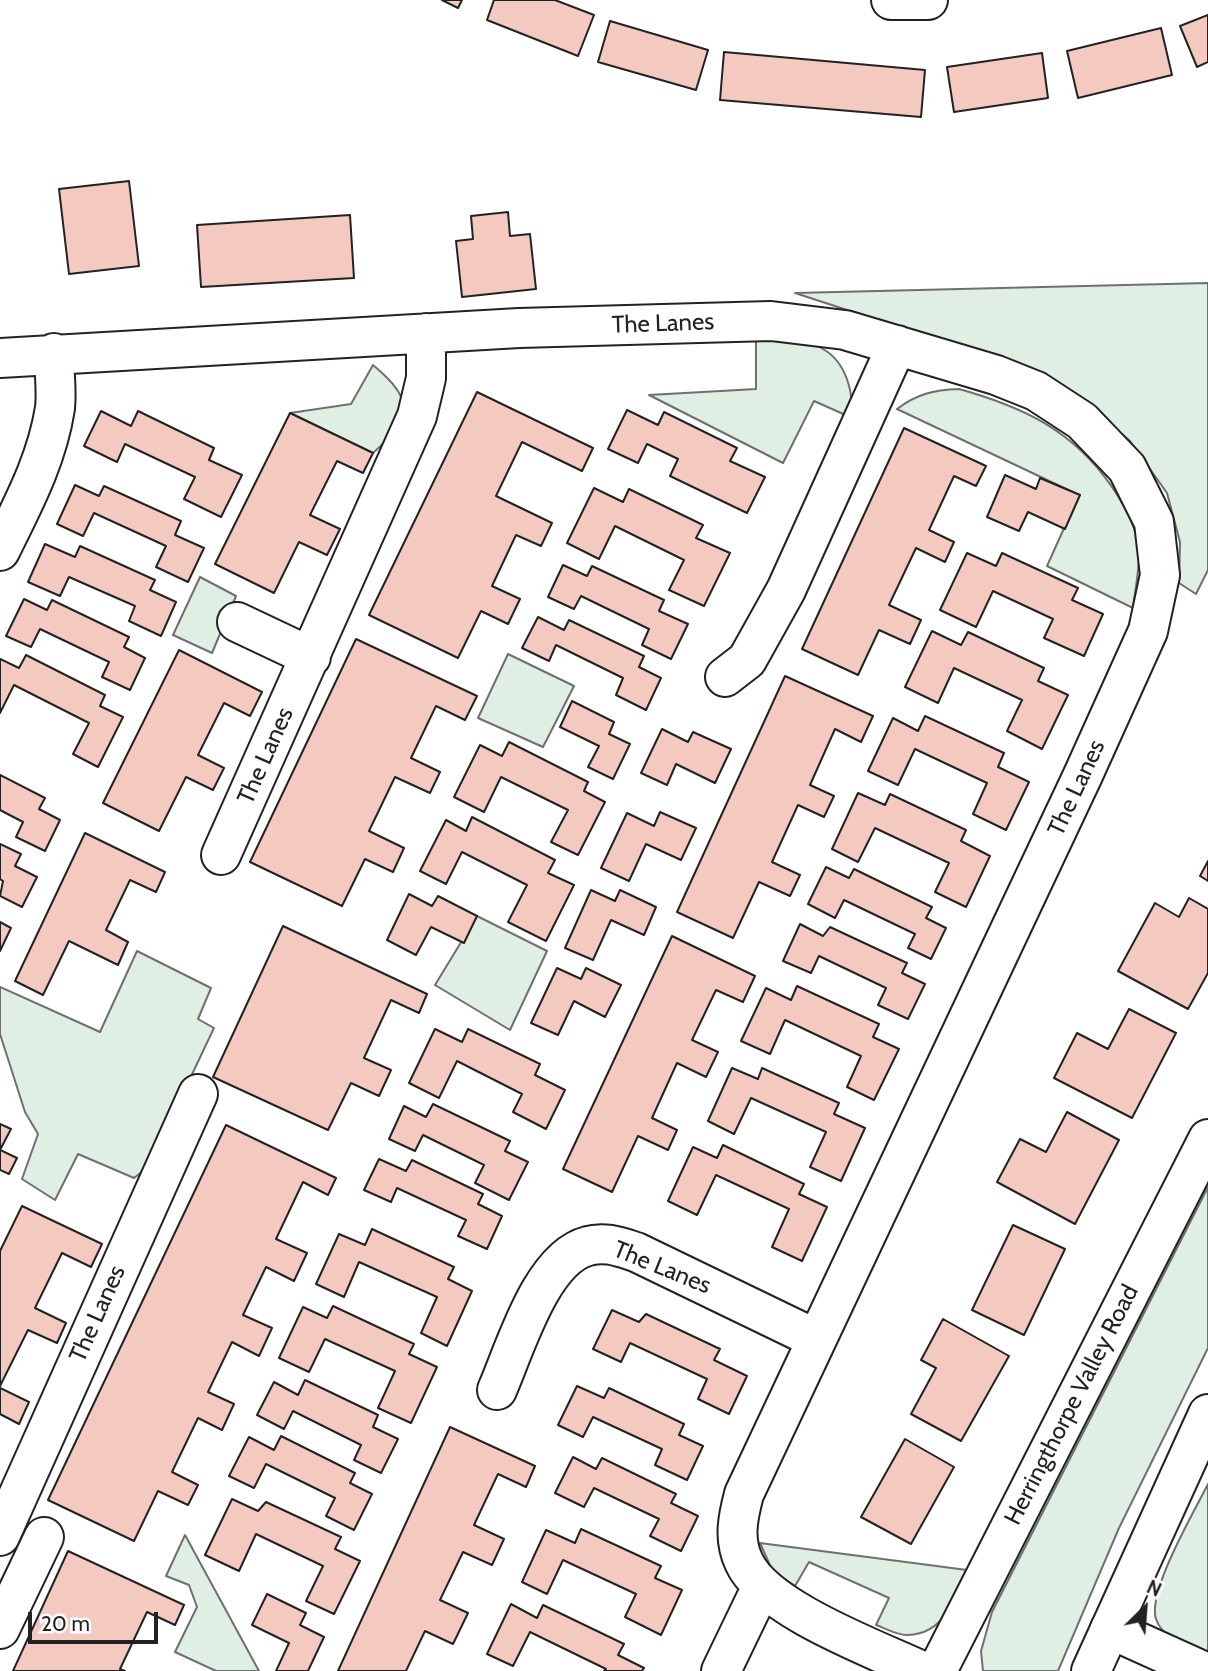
<!DOCTYPE html>
<style>
body{margin:0}
#map{position:relative;width:1208px;height:1671px;overflow:hidden;background:#fff;font-family:Cabin,sans-serif}
canvas{display:block}
.north{position:absolute;left:1110px;top:1573px;width:70px;height:70px;-webkit-text-stroke:5px #fff;paint-order:stroke;rotate:25deg;font-size:19px;font-weight:700;line-height:28px;text-align:center;color:#222}
.north::after{content:'';display:block;margin:auto;width:24px;height:32px;background:#222;clip-path:polygon(50% 0,100% 100%,50% 72%,0 100%)}
.scale{position:absolute;left:28px;top:1612px;width:130px;height:32px;box-sizing:border-box;border:4px solid #222;border-top:0;padding-left:9px;font-size:21px;line-height:24px;white-space:nowrap;color:#222;-webkit-text-stroke:5px #fff;paint-order:stroke}
</style>
<div id="map">
<canvas width="1208" height="1671"></canvas>
<div class="north">N</div>
<div class="scale">20 m</div>
</div>
<script>
const ctx = document.querySelector('canvas').getContext('2d');
ctx.lineJoin = 'round';
function paint(path, color) { ctx.fillStyle = color; ctx.fill(path, 'evenodd'); }
function stroke(path, color, width, dash) { ctx.strokeStyle = color; ctx.lineWidth = width; ctx.lineCap = dash ? 'butt' : 'round'; ctx.setLineDash(dash || []); ctx.stroke(path); }
function label(font, color, halo, rows, align = 'center') {
  ctx.font = font + ' Cabin,sans-serif'; ctx.lineWidth = 5; ctx.setLineDash([]); ctx.textBaseline = 'middle'; ctx.strokeStyle = halo; ctx.fillStyle = color; for (const [text, x, y, turn = 0] of rows) {
    ctx.save(); ctx.translate(x, y); ctx.rotate((+turn || 0) * Math.PI / 180); ctx.textAlign = isNaN(turn) ? turn : align; if (halo) ctx.strokeText(text, 0, 0); ctx.fillText(text, 0, 0); ctx.restore();
  }
}
const green = new Path2D(`
 M1208,283V570L1196,594L1179,583L1180,542L1167,493L1130,441L1082,400L887,323L795,293Z
 M797,339C805,342 816,344 823,349C846,362 855,394 850,417L814,401L783,463L649,395L756,389V340Z
 M373,365C415,400 413,418 373,453L290,413L351,404Z
 M959,389C1023,407 1073,430 1112,487C1126,508 1138,529 1139,555C1139,572 1135,591 1133,608L1047,566L1079,495L897,409C917,394 933,390 959,389Z
 M200,577L236,596L212,653L173,635Z
 M508,654L574,686L543,747L478,718Z
 M477,916L547,951L510,1030L435,985Z
 M137,951L211,988L198,1019L214,1028L148,1167L134,1178L78,1154L55,1200L22,1179L38,1134L25,1112L0,1034V987L100,1032Z
 M1208,1187V1348L1119,1528L1058,1671H983L981,1651L992,1612Z
 M1208,1484V1655C1190,1648 1163,1640 1156,1619C1147,1592 1194,1512 1208,1484Z
 M185,1535L259,1671H216L175,1652L197,1607L189,1585L166,1576Z
 M760,1543L967,1570C957,1598 944,1634 908,1635C898,1636 885,1628 876,1625L889,1598L809,1562L795,1586L773,1572Z`);
paint(green, '#e0efe3');
stroke(green, '#6f6f6f', 2);
const building = new Path2D(`
 M442,0H462L458,8Z
 M494,0H555L594,15L578,56L487,20Z
 M1208,15V62L1197,67L1180,26Z
 M610,21L708,50L696,90L598,62Z
 M1161,28L1172,75L1078,98L1067,51Z
 M724,52L925,70L921,117L720,100Z
 M1042,53L1048,98L954,112L947,67Z
 M129,181L139,266L69,274L59,189Z
 M508,212L510,236L530,234L536,289L462,297L456,241L473,239L471,216Z
 M350,215L354,278L201,287L197,225Z
 M477,392L593,448L582,471L522,442L496,496L552,523L541,546L516,535L492,586L520,599L508,624L481,611L458,658L369,615Z
 M627,410L658,425L664,412L737,448L730,461L765,477L747,513L670,476L678,459L647,444L638,463L608,449Z
 M101,411L131,426L138,411L214,448L209,460L242,475L221,517L184,499L195,477L125,444L117,462L84,446Z
 M290,413L373,453L363,473L337,461L310,515L340,529L327,555L299,542L274,593L215,564Z
 M904,428L986,466L976,486L954,476L929,530L954,542L945,562L916,548L889,605L921,620L910,644L879,630L858,675L802,649Z
 M1005,475L1036,489L1040,478L1080,495L1065,529L1028,512L1019,531L987,517Z
 M75,485L99,496L104,486L181,521L175,535L204,548L188,582L156,567L166,546L94,513L83,536L57,524Z
 M594,488L623,502L629,489L703,525L696,538L730,553L704,606L669,590L684,560L615,526L599,559L567,543Z
 M45,544L75,557L80,546L155,580L150,590L176,602L161,636L129,621L135,606L69,577L60,596L28,582Z
 M967,553L996,566L1002,553L1078,588L1072,600L1103,614L1084,656L1044,638L1053,619L993,591L976,627L940,610Z
 M563,565L587,576L592,566L664,600L659,611L688,624L671,659L642,645L649,629L581,596L574,609L548,597Z
 M24,599L47,610L52,600L129,637L124,647L145,658L130,690L102,677L109,662L40,629L31,647L6,636Z
 M538,617L564,630L569,620L644,656L639,667L661,678L646,710L616,695L623,678L556,645L549,661L522,648Z
 M932,631L961,645L968,632L1044,668L1038,681L1068,695L1042,749L1007,731L1022,700L954,668L938,703L905,687Z
 M356,639L477,696L465,720L436,706L411,758L440,772L430,793L395,777L369,831L404,848L393,872L365,859L342,906L250,862Z
 M179,650L262,692L250,716L224,703L198,755L224,768L213,790L186,777L159,831L103,803Z
 M26,655L105,695L100,706L123,717L98,767L73,754L89,723L14,685L0,713V659L19,668Z
 M785,676L873,716L861,742L835,729L810,785L834,796L824,817L798,805L772,862L800,875L790,896L759,882L733,938L677,912Z
 M572,701L614,722L609,734L630,744L613,779L588,767L599,746L560,727Z
 M925,716L1004,753L998,767L1029,782L1006,830L973,814L987,783L915,749L898,785L868,771L893,718L918,731Z
 M662,729L688,742L693,732L731,749L715,783L676,764L667,785L641,773Z
 M509,742L588,782L584,791L605,802L578,855L551,842L568,810L501,777L484,812L454,797L480,745L502,756Z
 M0,775L45,798L39,809L60,820L45,851L16,837L23,822L0,810Z
 M858,793L885,805L890,794L966,830L961,841L990,856L966,907L935,892L949,863L875,828L858,862L832,849Z
 M660,812L696,828L681,860L646,844L629,881L601,868L627,813L654,826Z
 M472,817L555,860L548,873L574,885L546,941L508,922L527,885L462,852L446,884L420,871L446,820L466,831Z
 M85,833L165,872L156,892L130,880L106,930L128,942L118,965L69,941L43,995L15,981Z
 M0,844L21,854L15,866L37,877L22,907L0,896L3,881L0,879Z
 M1208,861V881L1200,876Z
 M826,867L849,878L854,869L932,907L926,918L946,928L931,959L908,948L915,934L844,900L835,918L808,904Z
 M591,890L615,901L620,890L656,907L644,935L611,920L593,960L565,948Z
 M409,894L432,906L438,896L477,916L464,943L431,927L416,955L387,940Z
 M1189,898L1208,909V973L1188,1009L1118,971L1155,903L1179,917Z
 M0,922L11,928L0,951Z
 M800,924L823,936L830,927L907,963L902,973L925,984L908,1019L878,1005L886,988L819,956L811,973L783,961Z
 M283,926L427,994L419,1013L391,1000L364,1058L391,1070L379,1096L351,1083L328,1130L213,1077Z
 M672,936L755,976L743,1002L716,990L692,1040L718,1052L706,1077L677,1063L652,1118L677,1130L668,1150L638,1136L612,1192L563,1169Z
 M557,968L581,979L586,968L621,985L605,1017L574,1001L558,1035L531,1023Z
 M797,986L879,1024L873,1037L899,1049L874,1100L847,1087L861,1056L785,1020L770,1054L741,1041L766,988L791,1000Z
 M1129,1009L1176,1033L1132,1118L1054,1078L1077,1033L1108,1049Z
 M435,1029L462,1042L468,1029L540,1064L535,1075L565,1090L546,1129L513,1112L522,1094L457,1061L439,1098L409,1083Z
 M732,1068L758,1079L762,1068L839,1103L834,1114L865,1128L841,1181L810,1167L826,1132L751,1098L734,1134L708,1121Z
 M433,1104L510,1141L505,1151L528,1162L509,1200L475,1183L484,1165L423,1135L415,1151L389,1139L404,1106L426,1117Z
 M1067,1112L1119,1140L1075,1224L997,1182L1020,1139L1046,1152Z
 M0,1124L11,1129L0,1150L17,1158L9,1174L0,1170Z
 M226,1125L336,1178L328,1195L303,1182L276,1239L307,1253L294,1281L266,1267L243,1315L272,1328L259,1356L232,1342L208,1392L234,1404L222,1430L198,1418L172,1472L198,1485L188,1505L158,1491L134,1541L48,1500Z
 M723,1145L804,1184L799,1194L827,1207L802,1261L772,1247L789,1209L716,1175L697,1215L668,1201L693,1147L717,1158Z
 M379,1159L406,1171L412,1160L483,1194L478,1204L502,1216L487,1249L458,1236L466,1220L397,1188L391,1202L364,1190Z
 M22,1206L102,1244L91,1267L62,1253L35,1308L66,1323L57,1343L28,1330L0,1386V1251Z
 M1013,1225L1065,1249L1024,1335L972,1310Z
 M372,1229L454,1267L448,1279L472,1291L447,1346L421,1333L437,1297L359,1262L344,1297L316,1284L339,1234L365,1245Z
 M333,1306L414,1344L409,1354L437,1367L411,1423L378,1408L395,1371L325,1339L309,1372L279,1358L303,1307L327,1318Z
 M612,1310L639,1322L646,1314L720,1349L714,1360L747,1376L729,1414L698,1399L707,1379L630,1343L621,1362L593,1349Z
 M943,1319L1009,1356L961,1441L911,1414L936,1368L921,1360Z
 M305,1380L378,1415L373,1427L398,1439L381,1473L354,1460L361,1445L293,1411L284,1429L257,1415L274,1382L298,1395Z
 M577,1386L604,1398L609,1388L684,1424L679,1435L703,1446L687,1480L655,1465L662,1449L593,1417L583,1437L558,1425Z
 M0,1388L29,1402L19,1424L0,1414Z
 M450,1427L535,1466L526,1487L498,1474L474,1525L504,1539L492,1565L463,1552L440,1600L468,1613L453,1644L425,1631L406,1671H338Z
 M281,1436L355,1473L350,1483L372,1494L354,1530L326,1516L335,1498L266,1464L254,1488L229,1476L249,1437L274,1450Z
 M905,1439L954,1467L911,1544L861,1517Z
 M573,1457L596,1469L602,1458L676,1494L671,1503L698,1516L681,1551L650,1536L659,1519L594,1488L584,1507L555,1493Z
 M232,1499L258,1511L266,1502L341,1537L335,1549L360,1561L334,1614L306,1601L323,1566L256,1534L239,1571L205,1555Z
 M581,1529L661,1566L655,1578L682,1590L661,1635L625,1617L636,1594L563,1560L547,1594L522,1582L546,1530L575,1543Z
 M68,1551L184,1605L175,1625L147,1612L120,1669L125,1671H13Z
 M267,1594L306,1613L300,1625L324,1637L308,1671H276L289,1643L252,1625Z
 M511,1604L537,1618L543,1605L624,1644L618,1655L644,1668L642,1671H604L606,1669L530,1632L513,1666L487,1654Z`);
paint(building, '#f3c9c0');
stroke(building, '#222', 2);
const minor = new Path2D(`
 M891,0H928
 M0,358L519,328L771,321L845,330L996,375L1036,391L1082,421L1127,468L1154,522L1160,575L1148,631L1083,775L744,1494C738,1517 733,1539 744,1562C765,1609 875,1649 922,1671
 M0,551C23,504 47,460 55,408C57,391 54,371 54,353
 M237,622L311,657
 M725,677L747,660L786,590L897,345
 M221,855L417,416L426,378V333
 M497,1390C515,1349 541,1258 588,1246C605,1241 620,1247 636,1252L816,1339
 M0,1536L198,1094
 M0,1629L44,1537
 M1110,1629L1203,1671
 M721,1671L761,1588
 M937,1671L1208,1139`);
const major = new Path2D(`
 M1091,1671L1208,1414`);
stroke(minor, '#222', 42);
stroke(major, '#222', 42);
stroke(minor, '#fff', 38);
stroke(major, '#fff', 38);
label('24px', '#222', '#fff', [
 ["The Lanes",663,324,-2],
 ["The Lanes",266,756,-66],
 ["The Lanes",1077,788,-65],
 ["The Lanes",662,1268,22],
 ["The Lanes",98,1314,-66],
 ["Herringthorpe Valley Road",1072,1405,-63]
]);
</script>
